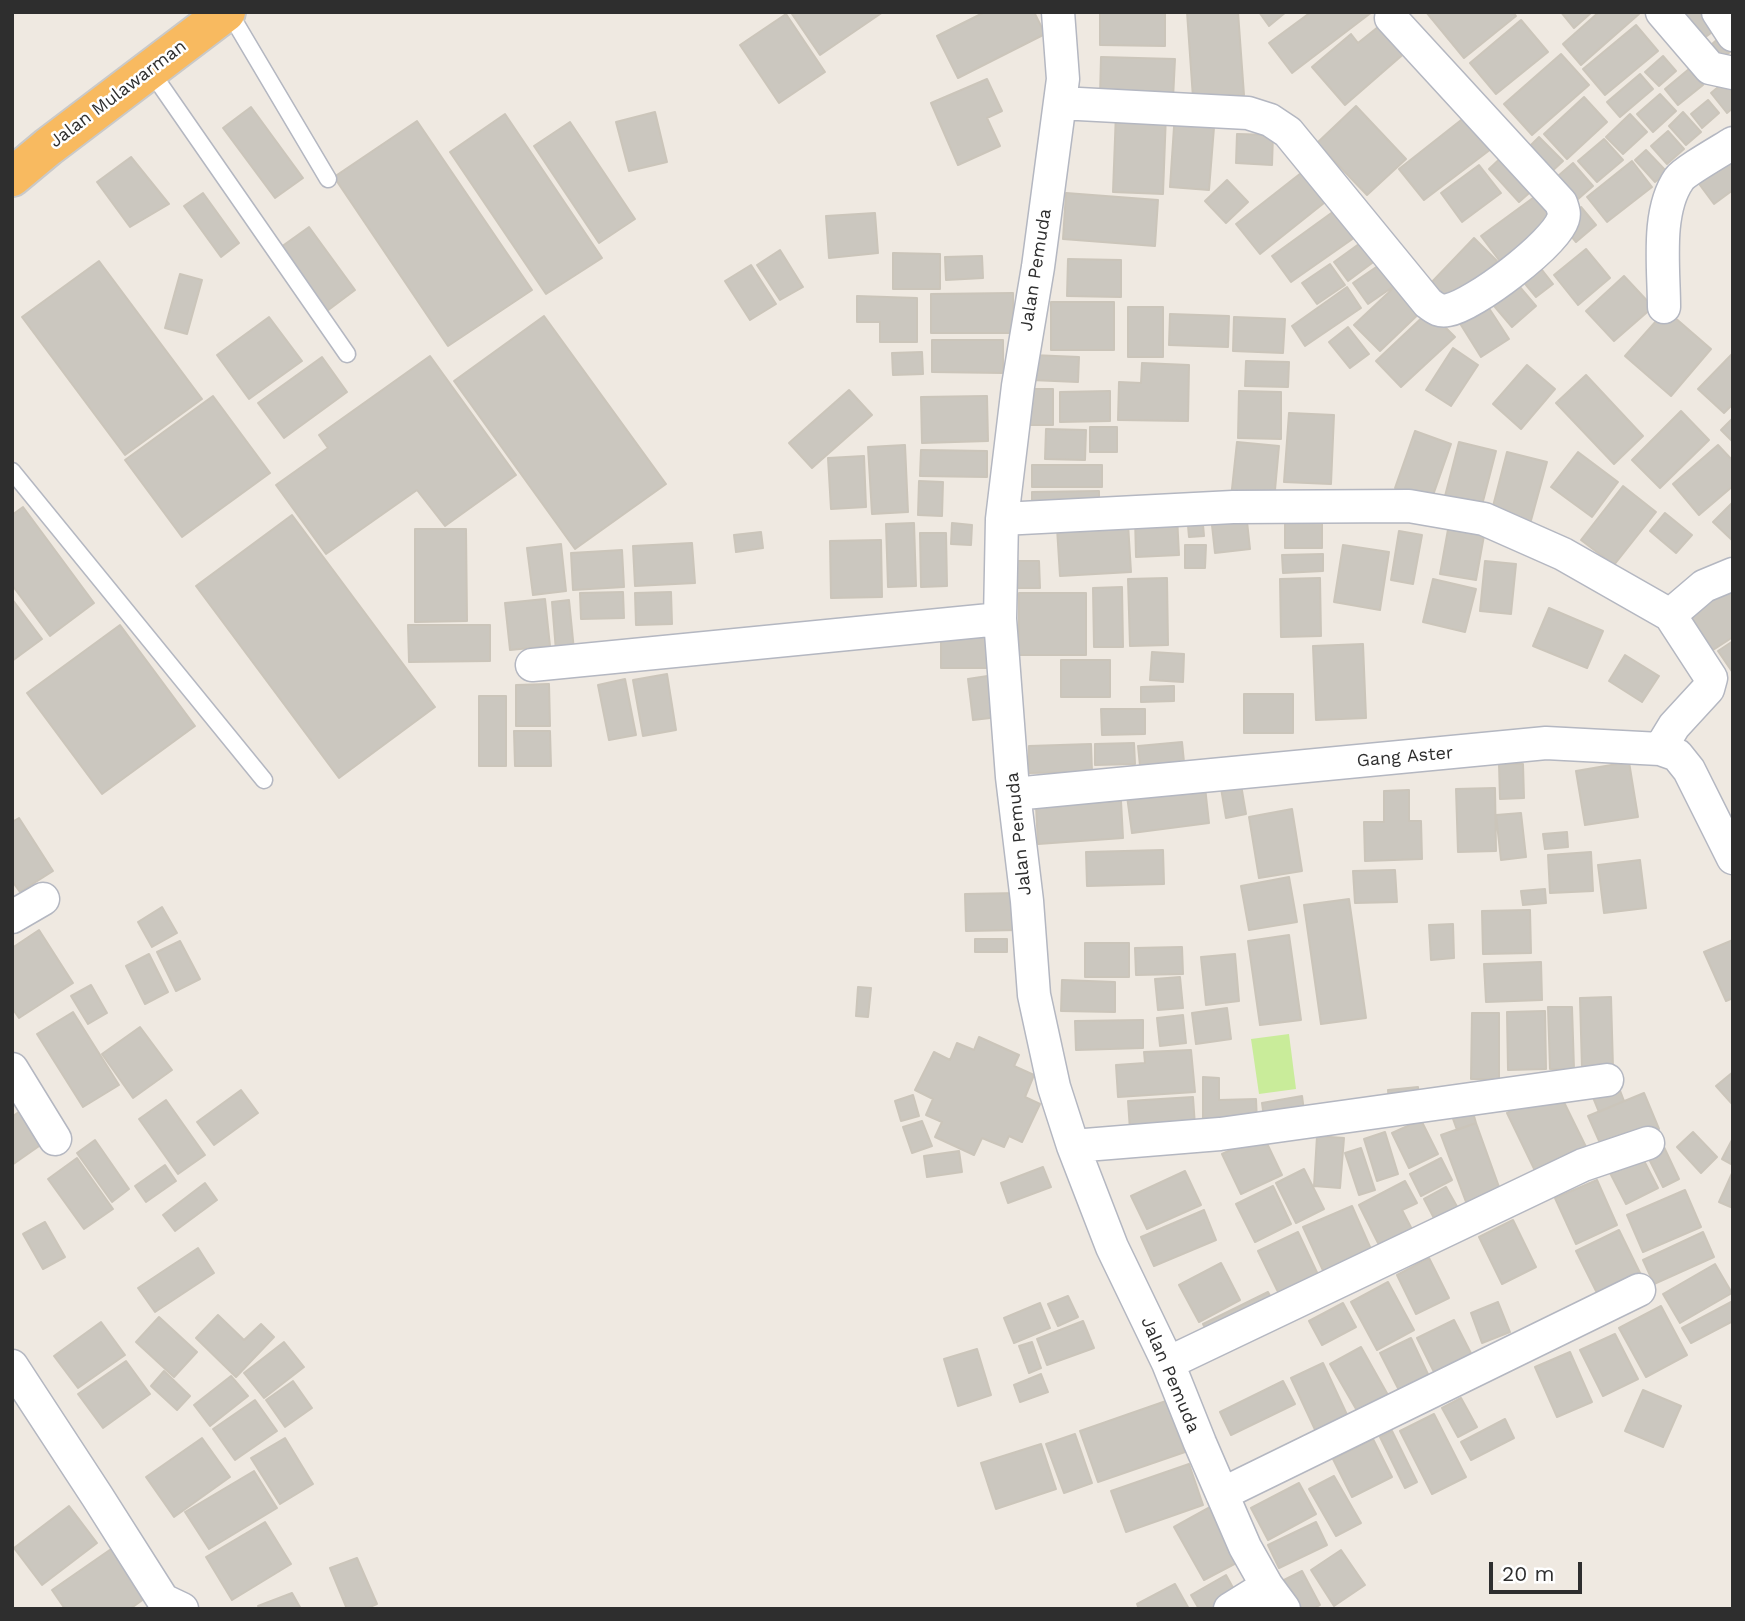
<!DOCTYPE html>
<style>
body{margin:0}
#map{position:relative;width:1745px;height:1621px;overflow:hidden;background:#efe9e1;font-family:"Work Sans",sans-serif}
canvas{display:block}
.frame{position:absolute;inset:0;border:14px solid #2e2e2e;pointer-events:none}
.scale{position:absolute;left:1489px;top:1562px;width:93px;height:32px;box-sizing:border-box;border:4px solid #2e2e2e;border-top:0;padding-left:9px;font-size:21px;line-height:24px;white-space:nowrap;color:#2e2e2e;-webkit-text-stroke:5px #fff;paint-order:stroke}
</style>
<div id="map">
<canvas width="1745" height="1621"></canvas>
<div class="frame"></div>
<div class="scale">20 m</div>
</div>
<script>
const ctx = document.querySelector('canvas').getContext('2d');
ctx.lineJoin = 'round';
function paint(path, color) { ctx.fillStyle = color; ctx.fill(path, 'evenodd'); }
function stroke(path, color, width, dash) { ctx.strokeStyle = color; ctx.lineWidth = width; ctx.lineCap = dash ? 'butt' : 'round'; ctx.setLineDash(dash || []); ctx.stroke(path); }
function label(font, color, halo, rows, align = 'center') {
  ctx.font = font + ' "Work Sans",sans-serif'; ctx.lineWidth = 5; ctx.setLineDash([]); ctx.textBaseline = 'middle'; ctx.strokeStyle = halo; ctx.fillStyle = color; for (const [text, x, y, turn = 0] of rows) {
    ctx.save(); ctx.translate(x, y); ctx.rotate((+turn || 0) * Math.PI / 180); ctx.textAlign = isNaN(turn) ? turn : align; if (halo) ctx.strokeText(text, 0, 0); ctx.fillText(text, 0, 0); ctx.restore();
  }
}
paint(new Path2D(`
 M1289,1034L1296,1089L1259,1094L1251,1039Z`), '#c9ec9a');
const building = new Path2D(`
 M794,12H883L820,55L792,14Z
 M985,12H1034L1045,34L958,78L937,36Z
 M1100,12H1165V46L1100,45Z
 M1187,12H1238L1244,95L1193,98Z
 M1259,12H1286L1269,26Z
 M1311,12H1372L1292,73L1269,43Z
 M1513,12L1516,16L1464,58L1427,13Z
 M1561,12H1592L1574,28Z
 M1599,12H1637L1639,14L1581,65L1563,44Z
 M1670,12H1701L1715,30L1696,44Z
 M786,14L825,72L779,103L740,45Z
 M1521,20L1548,52L1496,94L1470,63Z
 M1383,23L1407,51L1345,105L1312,67L1351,34L1358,43Z
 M1636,25L1658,51L1605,95L1583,69Z
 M1719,38L1730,52L1716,63L1705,50Z
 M1561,54L1589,85L1532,135L1504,104Z
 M1663,56L1676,71L1659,86L1645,72Z
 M1101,57L1175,59L1173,99L1100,96Z
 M1689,69L1703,85L1678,105L1665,89Z
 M1640,74L1653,89L1620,117L1607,102Z
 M1730,77L1733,80V108L1727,113L1711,93Z
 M987,79L1002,111L987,118L1000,146L958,165L931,103Z
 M1660,94L1676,111L1653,132L1637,114Z
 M1584,97L1607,122L1567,159L1544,134Z
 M1708,100L1719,113L1702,128L1691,114Z
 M1356,106L1406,159L1367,195L1317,143Z
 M251,107L303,178L275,198L223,128Z
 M655,112L667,162L629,171L616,122Z
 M1116,112L1166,114L1163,194L1113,192Z
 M1175,112L1215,115L1209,190L1170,187Z
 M1683,112L1701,132L1686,145L1669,126Z
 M505,114L602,258L546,294L450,152Z
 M1630,114L1647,132L1623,154L1606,137Z
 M1465,117L1491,149L1424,200L1399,169Z
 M417,121L532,290L448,346L334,177Z
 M570,122L635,219L599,243L534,146Z
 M1668,131L1684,149L1667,164L1651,146Z
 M1237,134L1273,135L1272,165L1236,163Z
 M1539,137L1563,161L1549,174L1526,150Z
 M1604,139L1623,160L1597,182L1578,161Z
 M1646,150L1667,172L1655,182L1635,160Z
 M1506,153L1536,187L1519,202L1489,169Z
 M1725,155L1733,166V190L1714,204L1694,177Z
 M131,157L169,204L130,227L97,182Z
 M1632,161L1652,187L1607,222L1587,197Z
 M1573,163L1593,186L1570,206L1550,183Z
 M1479,165L1501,193L1462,222L1441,193Z
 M1310,166L1334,195L1260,254L1236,224Z
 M1227,180L1248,202L1226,223L1205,201Z
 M203,193L239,243L221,257L184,206Z
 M1066,193L1158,200L1155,246L1063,239Z
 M1537,195L1559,224L1502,264L1481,236Z
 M1341,206L1361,233L1291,282L1272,256Z
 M1581,207L1596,225L1576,242L1561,224Z
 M875,213L878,253L829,258L826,216Z
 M309,227L355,290L327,311L281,247Z
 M1370,236L1384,254L1348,281L1334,262Z
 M1474,238L1497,261L1453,307L1429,285Z
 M1586,249L1610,278L1578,305L1554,275Z
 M780,250L803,287L780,300L757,265Z
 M893,253L940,254V289H893Z
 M982,256L983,278L946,280L945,257Z
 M1068,259L1121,260V297L1067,296Z
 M99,261L202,399L125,455L22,317Z
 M1385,261L1400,282L1368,304L1353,283Z
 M1535,261L1553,284L1536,297L1517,274Z
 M1330,264L1345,285L1317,304L1302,283Z
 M751,265L776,304L750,320L725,281Z
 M180,274L202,280L187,334L165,328Z
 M1624,276L1653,307L1614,341L1586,311Z
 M1403,279L1428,305L1380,351L1354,325Z
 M1513,279L1536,306L1512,327L1489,300Z
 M1347,287L1361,308L1305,346L1292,326Z
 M1013,293V333H931V294Z
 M857,296L917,298V342H880V322H857Z
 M1483,299L1509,339L1481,357L1456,317Z
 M1051,302H1114V350H1051Z
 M1128,307H1163V357H1128Z
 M1666,310L1711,349L1671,396L1625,356Z
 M1429,311L1455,337L1401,387L1376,361Z
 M1170,314L1229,316L1228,347L1169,345Z
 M544,316L666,484L575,549L454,381Z
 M269,317L302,361L249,399L217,355Z
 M1234,317L1285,319L1283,353L1233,351Z
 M1348,327L1369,354L1350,368L1329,342Z
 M932,340H1003V373L932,372Z
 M1453,348L1478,365L1451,406L1426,390Z
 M922,352L923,374L893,375L892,353Z
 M1733,353V404L1724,413L1698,389Z
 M1032,355L1079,357L1078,382L1031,380Z
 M430,356L516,475L445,526L417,490L326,554L276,485L328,448L319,435Z
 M322,357L347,392L284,438L258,403Z
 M1246,361L1289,362L1288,387L1245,386Z
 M1142,363L1189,365L1188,421L1118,420L1119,382L1141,383Z
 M1527,365L1555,389L1521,429L1493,404Z
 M1586,375L1643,436L1614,464L1556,403Z
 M1025,389H1053V425H1025Z
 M849,390L872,415L812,468L789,443Z
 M1110,391V421L1060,422V392Z
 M1239,391L1281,392V439L1238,438Z
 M213,396L270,473L182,537L125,460Z
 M987,396L988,441L922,443L921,397Z
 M1681,411L1709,440L1660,488L1632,460Z
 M1289,413L1334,415L1331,484L1284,482Z
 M1733,418V442L1721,430Z
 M1090,427H1117V452H1090Z
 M1046,429L1086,430L1085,460L1045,459Z
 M1415,431L1451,444L1431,501L1395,488Z
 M1237,442L1279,446L1274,501L1231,498Z
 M1459,442L1496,451L1481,509L1444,500Z
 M905,445L908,512L872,514L868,447Z
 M1718,445L1733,461V486L1699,515L1673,484Z
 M921,450L987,451V477L920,476Z
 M1507,452L1547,462L1530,524L1491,514Z
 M1578,452L1618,482L1592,517L1551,487Z
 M864,456L866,507L831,509L828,458Z
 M1032,465H1102V487H1032Z
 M919,481L943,482L942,516L918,515Z
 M1623,486L1656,512L1614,565L1581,540Z
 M1099,491V508L1032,509V492Z
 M1733,502V541L1713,522Z
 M23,507L94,603L50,636L12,585V515Z
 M1246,512L1250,549L1215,553L1211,516Z
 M1202,513L1204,536L1189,537L1187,514Z
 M1665,513L1692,535L1676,553L1650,531Z
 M292,515L435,707L339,778L196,586Z
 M1285,515H1322V548H1285Z
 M1177,516L1179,555L1136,557L1135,518Z
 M914,523L916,586L888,587L886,524Z
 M952,523L972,525L971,545L951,544Z
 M1128,524L1131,572L1060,576L1057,528Z
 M1449,524L1485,530L1476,580L1440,574Z
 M415,529H466L467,621L415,622Z
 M1399,531L1422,535L1413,584L1391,580Z
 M761,532L763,548L736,552L734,535Z
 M920,533H946L947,586L921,587Z
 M881,540L882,597L831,598L830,541Z
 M692,543L695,583L635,586L633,546Z
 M561,544L566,591L533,595L527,548Z
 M1185,545H1206L1205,568H1185Z
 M1343,545L1389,552L1380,610L1334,602Z
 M622,550L624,587L573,590L571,553Z
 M1323,554V571L1283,573L1282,555Z
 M1017,561H1039L1040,588H1017Z
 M1485,561L1516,564L1511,614L1480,611Z
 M1167,578L1168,645L1130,646L1128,579Z
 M1320,578L1321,636L1281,637L1280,579Z
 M1433,579L1476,589L1465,632L1423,622Z
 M1733,582V637L1713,650L1688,613Z
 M1122,587L1123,647H1094L1093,588Z
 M623,592L624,618L581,619L580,593Z
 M671,592L672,624L636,625L635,593Z
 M1019,593H1086V655H1019Z
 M12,599L42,639L12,661Z
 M545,599L550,646L510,650L505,603Z
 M569,600L574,650L556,651L552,602Z
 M1549,608L1603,631L1587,668L1533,646Z
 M120,625L195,726L102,794L27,693Z
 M408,625H490V661L409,662Z
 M941,632H990V668H941Z
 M1733,641V673L1718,651Z
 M1363,644L1366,718L1316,720L1313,646Z
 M1152,652L1184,654L1183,682L1150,680Z
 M1625,655L1659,676L1642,702L1609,681Z
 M1061,660H1110V697H1061Z
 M667,674L676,730L643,736L633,680Z
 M994,675L999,717L973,720L968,679Z
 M625,679L636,735L609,740L598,685Z
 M549,684L550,726H516V685Z
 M1174,686V701L1141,702V687Z
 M1244,694H1293V733H1244Z
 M479,696H506V766H479Z
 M1101,709H1145V734L1102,735Z
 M514,731H550L551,766H515Z
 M1182,742L1184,762L1140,766L1138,746Z
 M1134,743L1135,764L1095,765V744Z
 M1091,744L1092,772L1029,773V746Z
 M1629,762L1638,817L1585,825L1576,771Z
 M1499,764H1523L1524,798L1500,799Z
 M1240,779L1246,814L1226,818L1220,782Z
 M1205,787L1209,823L1132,833L1127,796Z
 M1495,788L1496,851L1458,852L1456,789Z
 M1409,790V821H1421L1422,859L1365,861L1364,822H1384V791Z
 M1121,801L1123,838L1038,844L1036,806Z
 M1292,809L1302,871L1259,878L1249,817Z
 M1521,813L1526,857L1501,860L1496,815Z
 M19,818L53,871L20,892L12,881V822Z
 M1567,832L1568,847L1545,849L1543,834Z
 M1163,850L1164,884L1087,886L1086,852Z
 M1591,852L1593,891L1550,893L1548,855Z
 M1640,860L1646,908L1604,913L1598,865Z
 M1395,870L1397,902L1355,903L1353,871Z
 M1289,877L1297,922L1249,930L1241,886Z
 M1545,889L1546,903L1523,905L1521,891Z
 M1019,893V930L966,931L965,894Z
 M1349,899L1366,1018L1321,1024L1304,905Z
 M162,907L177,933L152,947L138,922Z
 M1530,910L1531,953L1483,954L1482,911Z
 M1453,924L1454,958L1431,960L1429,925Z
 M39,930L73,983L19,1018L12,1008V948Z
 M1289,935L1301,1020L1260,1025L1248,941Z
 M975,939H1007V952H975Z
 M1733,940V998L1726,1001L1704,952Z
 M180,941L200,979L176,991L157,952Z
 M1085,943H1129V977H1085Z
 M1182,947L1183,974L1136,975L1135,948Z
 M149,954L168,992L145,1004L126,966Z
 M1235,954L1239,1001L1206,1005L1201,957Z
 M1541,962L1542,1000L1486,1002L1484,964Z
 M1180,977L1183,1008L1158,1010L1155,979Z
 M1062,980L1115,982V1012L1061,1011Z
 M91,985L107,1013L88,1024L71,996Z
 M858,987L871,988L868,1017L856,1016Z
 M1611,997L1613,1068L1582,1069L1580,998Z
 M1548,1007H1572L1574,1069H1550Z
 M1227,1008L1231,1039L1196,1044L1192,1013Z
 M1545,1011L1546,1069L1508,1070L1507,1012Z
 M73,1012L119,1085L83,1107L37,1034Z
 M1472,1013H1499V1079H1471Z
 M1183,1015L1186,1043L1160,1046L1157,1018Z
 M1143,1020V1048L1076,1050L1075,1021Z
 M140,1027L172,1070L133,1098L102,1054Z
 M979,1037L1019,1055L1014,1066L1034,1075L1025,1097L1040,1104L1022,1142L1009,1136L1004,1147L982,1138L974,1155L935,1137L942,1122L926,1115L933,1099L915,1090L934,1052L950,1060L957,1043L974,1050Z
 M1191,1050L1195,1092L1118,1097L1116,1065L1145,1063L1144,1052Z
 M1733,1072V1105L1716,1086Z
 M1203,1077L1219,1078V1100L1256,1099L1257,1122L1203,1124Z
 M1616,1080L1624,1101L1599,1112L1590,1090Z
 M1418,1087L1419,1100L1389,1104L1388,1090Z
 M1557,1088L1590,1155L1539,1179L1507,1113Z
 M241,1090L258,1113L214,1145L197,1122Z
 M1644,1093L1659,1129L1604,1152L1588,1116Z
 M913,1095L919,1116L901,1121L895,1101Z
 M1302,1096L1304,1111L1264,1117L1262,1103Z
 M1193,1097L1195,1126L1130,1130L1128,1101Z
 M166,1100L205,1155L178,1174L139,1119Z
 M1472,1109L1476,1123L1457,1130L1452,1116Z
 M20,1111L42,1144L12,1165V1117Z
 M1421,1120L1438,1154L1409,1168L1392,1133Z
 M922,1121L932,1146L912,1153L903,1127Z
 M1476,1123L1503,1198L1469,1210L1441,1135Z
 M1385,1132L1398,1174L1377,1181L1364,1139Z
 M1693,1132L1717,1157L1701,1173L1677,1147Z
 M1263,1135L1282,1175L1241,1194L1222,1154Z
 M1317,1136L1344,1138L1340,1188L1314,1186Z
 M1733,1138V1165L1722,1159Z
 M95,1140L129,1189L112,1202L77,1153Z
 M1663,1145L1679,1179L1663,1187L1646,1153Z
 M1361,1148L1375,1190L1359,1195L1345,1153Z
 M959,1151L962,1172L927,1177L924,1156Z
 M1639,1151L1658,1188L1626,1204L1607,1167Z
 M77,1158L113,1209L84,1229L48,1179Z
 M1441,1158L1452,1180L1421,1196L1410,1174Z
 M165,1165L176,1181L146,1202L135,1186Z
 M1043,1167L1051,1187L1008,1203L1001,1183Z
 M1304,1169L1324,1209L1296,1223L1276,1183Z
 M1185,1171L1201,1205L1147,1229L1131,1196Z
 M1733,1171V1208L1719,1202Z
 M1597,1180L1617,1225L1576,1244L1555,1198Z
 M1405,1181L1417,1203L1402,1210L1417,1239L1384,1255L1359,1205Z
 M205,1183L217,1200L175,1231L163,1215Z
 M1273,1186L1291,1224L1255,1242L1236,1204Z
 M1446,1187L1459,1210L1436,1222L1424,1199Z
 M1685,1190L1701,1227L1643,1252L1627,1215Z
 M1352,1206L1374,1256L1326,1277L1303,1227Z
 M1204,1210L1216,1240L1154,1266L1141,1237Z
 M1513,1220L1536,1267L1502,1284L1479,1237Z
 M45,1222L65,1257L43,1269L23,1234Z
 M1619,1230L1643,1279L1600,1299L1576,1251Z
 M1298,1232L1321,1281L1282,1300L1258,1251Z
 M1703,1232L1714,1257L1654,1284L1643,1260Z
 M198,1248L214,1273L155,1312L138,1288Z
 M1429,1258L1449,1298L1416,1314L1397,1275Z
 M1221,1263L1240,1300L1199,1322L1179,1285Z
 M1715,1264L1732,1293L1680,1323L1663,1294Z
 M1388,1282L1414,1330L1377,1350L1351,1302Z
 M1268,1292L1276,1307L1211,1339L1203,1324Z
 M1068,1296L1078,1317L1058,1326L1048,1304Z
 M1733,1301V1321L1691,1343L1682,1328Z
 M1498,1302L1510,1332L1482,1343L1471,1313Z
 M1040,1303L1050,1328L1014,1343L1004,1318Z
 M1343,1303L1356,1327L1322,1345L1309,1321Z
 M1661,1306L1687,1355L1646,1377L1619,1328Z
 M218,1315L244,1340L261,1324L274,1337L236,1377L196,1338Z
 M159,1317L197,1352L174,1377L136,1342Z
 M1454,1320L1478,1367L1441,1386L1417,1338Z
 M1083,1321L1094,1348L1047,1365L1037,1339Z
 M101,1322L125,1355L78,1388L54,1356Z
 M1615,1334L1638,1379L1603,1396L1580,1350Z
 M1411,1338L1434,1387L1404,1400L1380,1353Z
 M284,1342L304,1367L264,1398L244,1373Z
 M1032,1342L1041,1368L1029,1373L1019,1346Z
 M1361,1347L1393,1404L1363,1421L1330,1364Z
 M977,1349L991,1395L958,1406L944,1359Z
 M1570,1352L1592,1402L1557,1417L1535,1367Z
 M126,1361L150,1394L103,1428L78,1394Z
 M1323,1363L1349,1419L1317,1434L1291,1378Z
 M164,1371L190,1396L177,1410L151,1386Z
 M1041,1374L1048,1392L1020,1402L1014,1385Z
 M231,1376L248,1396L210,1426L194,1405Z
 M293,1381L312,1408L285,1427L266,1400Z
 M1283,1381L1295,1404L1231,1435L1220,1412Z
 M1643,1390L1681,1406L1663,1447L1625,1431Z
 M1461,1398L1477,1427L1458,1437L1442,1408Z
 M255,1400L277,1431L235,1460L213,1429Z
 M1166,1401L1185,1452L1098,1482L1080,1431Z
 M1434,1414L1466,1477L1432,1494L1400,1431Z
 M1505,1419L1514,1438L1471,1460L1461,1442Z
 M1392,1431L1417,1482L1405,1488L1380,1437Z
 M1075,1434L1092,1483L1064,1493L1046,1444Z
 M202,1438L230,1477L174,1517L146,1477Z
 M285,1438L313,1484L280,1504L251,1458Z
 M1373,1439L1392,1477L1352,1497L1333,1459Z
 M1041,1444L1056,1489L996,1509L981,1463Z
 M1189,1464L1203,1505L1126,1532L1111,1491Z
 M254,1471L277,1508L209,1549L185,1512Z
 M1334,1476L1361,1523L1336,1536L1309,1489Z
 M1299,1483L1316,1514L1268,1540L1251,1508Z
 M69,1506L97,1543L42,1585L14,1548Z
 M1212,1506L1242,1560L1204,1580L1174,1527Z
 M265,1522L291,1564L232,1600L206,1557Z
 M1316,1522L1327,1545L1279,1568L1268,1545Z
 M114,1547L148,1596L130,1609H65L52,1590Z
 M1341,1550L1365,1585L1334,1606L1311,1570Z
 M357,1558L377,1604L365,1609H347L330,1568Z
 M1302,1571L1320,1605L1313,1609H1294L1280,1582Z
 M1226,1575L1237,1595L1212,1609H1199L1191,1595Z
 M1175,1584L1189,1609H1139L1137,1604Z
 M292,1593L301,1609H260L258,1606Z`);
paint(building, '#cbc7bf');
stroke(building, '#cbc5ba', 2);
const service = new Path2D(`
 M229,12L328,179
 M150,70L347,354
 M12,471L264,780`);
const minor = new Path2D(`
 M1058,12L1063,79L1038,267L1018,386L1002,519L1000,619L1012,777L1027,901L1034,995L1054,1087L1073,1146L1112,1247L1168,1363L1200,1443L1245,1547L1267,1586L1284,1609
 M1662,12L1710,68L1733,73
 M1718,12L1733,35
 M1060,103L1248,113L1270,120L1288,132L1428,303C1435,308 1439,312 1448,310C1473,306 1555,244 1563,219C1565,213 1563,209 1561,203L1391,18
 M1664,307C1664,268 1656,212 1679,179C1685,171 1722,150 1733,143
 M1002,519L1233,507L1409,506L1484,519L1563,554L1670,615L1711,678L1708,689L1674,726L1660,749
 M1670,615L1704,586L1733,574
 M532,665L1000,619
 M1014,794L1546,743L1660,749L1677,755L1689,770L1733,858
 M12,917L43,899
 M12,1069L55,1139
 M1073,1146L1220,1134L1607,1080
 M1168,1363L1583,1165L1648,1143
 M12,1366L97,1496L163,1600L182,1609
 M1222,1494L1639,1290
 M1230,1609L1267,1586`);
const trunk = new Path2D(`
 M12,177L48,147L226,12`);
stroke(service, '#b4b7c1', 19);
stroke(minor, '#b4b7c1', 35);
stroke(trunk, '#c9c9c9', 42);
stroke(service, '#fff', 16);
stroke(minor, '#fff', 32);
stroke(trunk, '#f8ba60', 38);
label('18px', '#2e2e2e', '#fff', [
 ["Jalan Mulawarman",118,94,-37],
 ["Jalan Pemuda",1036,270,-81],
 ["Gang Aster",1405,757,-5],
 ["Jalan Pemuda",1019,834,-96],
 ["Jalan Pemuda",1170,1375,67]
]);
</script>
